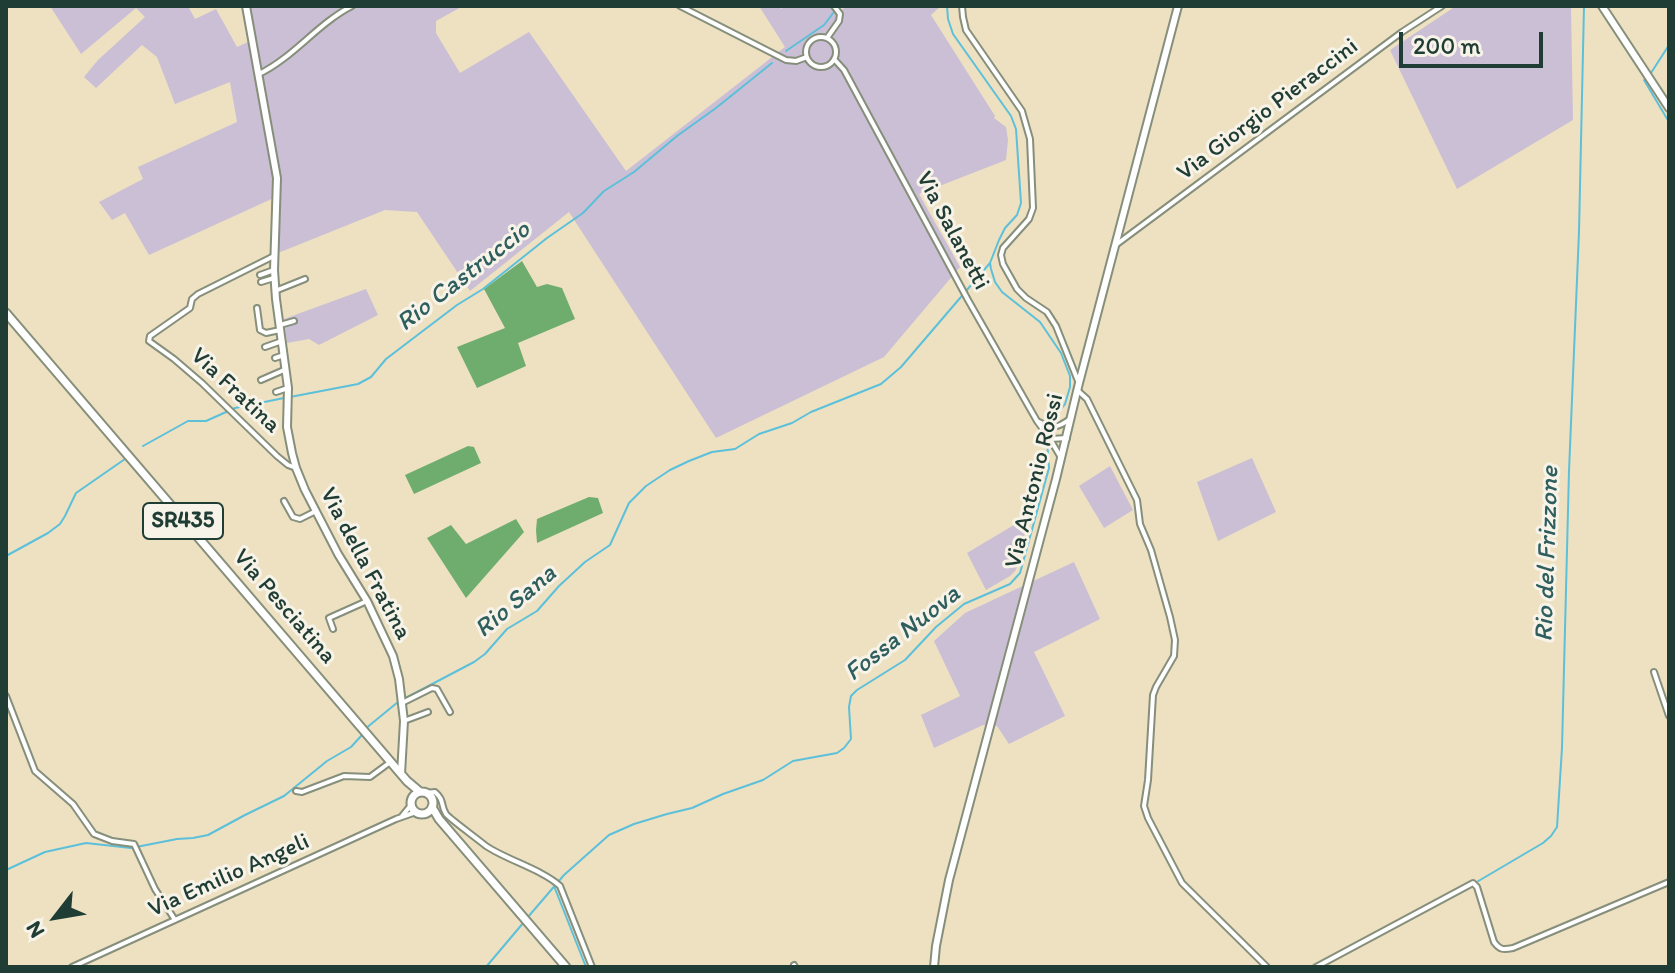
<!DOCTYPE html>
<style>
body{margin:0}
#map{position:relative;width:1675px;height:973px;overflow:hidden;background:#ede1c2;font-family:Itim,sans-serif}
canvas{display:block}
.frame{position:absolute;inset:0;border:8px solid #1f3d34;pointer-events:none}
.north{position:absolute;left:16px;top:877px;width:80px;height:80px;-webkit-text-stroke:6px #f7f3e8;paint-order:stroke;rotate:239deg;font-size:22px;font-weight:700;line-height:32px;text-align:center;color:#1f3d34}
.north::after{content:'';display:block;margin:auto;width:28px;height:36px;background:#1f3d34;clip-path:polygon(50% 0,100% 100%,50% 72%,0 100%)}
.scale{position:absolute;left:1399px;top:32px;width:144px;height:36px;box-sizing:border-box;border:4px solid #1f3d34;border-top:0;padding-left:10px;font-size:24px;line-height:28px;white-space:nowrap;color:#1f3d34;-webkit-text-stroke:6px #f7f3e8;paint-order:stroke}
</style>
<div id="map">
<canvas width="1675" height="973"></canvas>
<div class="frame"></div>
<div class="north">N</div>
<div class="scale">200 m</div>
</div>
<script>
const ctx = document.querySelector('canvas').getContext('2d');
ctx.lineJoin = 'round';
function paint(path, color) { ctx.fillStyle = color; ctx.fill(path, 'evenodd'); }
function stroke(path, color, width, dash) { ctx.strokeStyle = color; ctx.lineWidth = width; ctx.lineCap = dash ? 'butt' : 'round'; ctx.setLineDash(dash || []); ctx.stroke(path); }
function label(font, color, halo, rows, align = 'center') {
  ctx.font = font + ' Itim,sans-serif'; ctx.lineWidth = 6; ctx.setLineDash([]); ctx.textBaseline = 'middle'; ctx.strokeStyle = halo; ctx.fillStyle = color; for (const [text, x, y, turn = 0] of rows) {
    ctx.save(); ctx.translate(x, y); ctx.rotate((+turn || 0) * Math.PI / 180); ctx.textAlign = isNaN(turn) ? turn : align; if (halo) ctx.strokeText(text, 0, 0); ctx.fillText(text, 0, 0); ctx.restore();
  }
}
paint(new Path2D(`
 M50,6H188L195,19L216,9L237,47L255,39L249,6H463L436,21V33L460,73L529,32L626,171L785,47L759,6H779L781,9L786,6H838L841,10L848,6H939L940,7L931,15L995,116L994,118L1006,127L1008,140L1006,160L919,194L960,267L884,357L716,438L569,212L470,291L417,212L385,210L278,253V196L149,255L125,213L112,220L99,202L143,179L138,167L237,122L230,82L175,104L157,57L142,45L96,88L84,77L98,60L145,17L136,8L81,54Z
 M1456,6H1544L1546,8L1549,6H1571L1573,120L1457,189L1390,50Z
 M366,289L378,315L319,345L309,339L287,343L284,319Z
 M1252,458L1276,512L1218,541L1197,482Z
 M1110,466L1133,510L1104,528L1079,486Z
 M1029,516L1016,570L1010,576L986,590L967,553Z
 M1074,562L1100,619L1034,652L1065,716L1009,744L997,726L983,725L934,748L921,715L960,696L934,641L965,613Z`), '#cbbfd5');
paint(new Path2D(`
 M522,261L537,287L547,284L562,288L575,319L518,343L526,366L477,388L457,347L505,328L484,289Z
 M468,446L474,447L481,463L414,494L405,475Z
 M589,497L598,498L603,513L537,543L536,530L537,519Z
 M516,519L524,532L466,598L427,538L451,525L466,544Z`), '#6fad6e');
stroke(new Path2D(`
 M947,6L948,19L953,34L1011,116L1016,129L1021,203L1017,215L1005,228L999,240L990,263L991,269L995,282L1002,292L1040,322L1061,353L1070,376V387L1065,404L1049,423
 M786,51L824,25L834,12L842,6
 M1651,73L1669,45
 M1644,80L1669,122
 M290,397L358,384L371,377L386,359L457,305L483,289L547,238L583,213L604,191L634,172L677,136L716,108L772,63
 M143,446L188,421H206L235,408L284,398
 M6,556L48,533L60,524L65,516L76,493L125,459
 M365,729L398,702L474,662L485,654L507,629L537,611L559,586L585,562L610,545L629,503L646,486L670,470L689,461L712,452L735,449L759,434L792,423L811,412L881,384L901,367L990,263
 M6,870L45,852L86,843L131,848L177,839L193,838L208,835L245,815L284,796L327,761L351,747L362,735
 M1475,883L1543,843L1551,836L1557,827L1562,748L1569,471L1579,232L1584,6
 M554,886L586,967
 M528,917L564,875L609,835L634,824L667,814L692,808L723,794L763,780L793,761L837,753L844,748L851,739L849,707L851,696L857,690L905,660L936,627L964,604L1010,584L1020,573L1049,468L1047,441
 M486,967L524,922`), '#5cc0da', 2);
const minor = new Path2D(`
 M680,6L786,60L796,61L807,57
 M962,6L963,17L966,30L1022,111L1030,139L1033,208L1029,219L1003,248L1001,255L1003,264L1017,289L1026,298L1047,312L1056,326L1078,381
 M806 52a15 15 0 1 1 30 0a15 15 0 1 1-30 0Z
 M827,38L839,21L840,14L834,6
 M834,59L844,70L968,300L1037,421L1050,439L1060,456
 M259,74C294,57 317,24 352,6
 M1117,244L1402,32L1442,6
 M274,256L198,294L192,299L190,308L150,336L149,341L174,359L202,383L277,456L288,465L296,468
 M260,275L274,270
 M261,282L274,278
 M275,291L305,279
 M257,308L260,330L266,333L280,330
 M280,325L294,321
 M265,347L282,341
 M275,358L284,355
 M261,380L284,370
 M1077,390L1087,399L1137,500L1140,524L1151,550L1170,617L1175,640L1174,656L1156,687L1153,695L1148,780L1144,806L1148,818L1182,883L1267,967
 M276,392L288,388
 M1039,422C1051,429 1058,428 1070,419
 M1050,439L1067,438
 M284,501L293,517L300,519L316,511
 M333,629L329,618L367,601
 M1654,672L1669,716
 M6,696L35,771L73,804L94,834L112,841L134,844L155,889L175,920
 M402,703L432,688L437,689L450,712
 M404,721L428,712
 M296,791L302,792L344,776L370,777L389,763
 M425,793L435,792C445,801 440,804 446,814C450,819 479,840 486,846C507,860 543,870 560,886L592,967
 M402,816L411,805
 M794,965L795,967
 M72,967L396,819L416,812
 M1316,967L1473,883L1477,887L1494,942C1500,950 1503,950 1513,948L1669,882`);
const tertiary = new Path2D(`
 M246,6L277,178L274,270L276,299L288,388L287,427L292,453L296,468L305,490L338,554L367,601L393,656L399,679L404,721L401,774`);
const secondary = new Path2D(`
 M1602,6L1669,108
 M934,967L936,946L949,880L1056,479L1079,383L1178,6`);
const primary = new Path2D(`
 M6,313L407,781L420,792
 M411 803a11 11 0 1 1 22 0a11 11 0 1 1-22 0Z
 M432,807L439,819L566,967`);
stroke(minor, '#868f7b', 8);
stroke(tertiary, '#868f7b', 10);
stroke(secondary, '#868f7b', 10);
stroke(primary, '#868f7b', 11);
stroke(minor, '#fff', 4);
stroke(tertiary, '#fff', 6);
stroke(secondary, '#fff', 6);
stroke(primary, '#fff', 7);
for (const [x, y, w] of [
 [183,521,80]
]) { const box = new Path2D(); box.roundRect(x - w / 2, y - 18, w, 36, 6); ctx.fillStyle = '#f7f3e8'; ctx.fill(box); stroke(box, '#1f3d34', 2); }
label('bold 22px', '#1f3d34', null, [
 ["SR435",183,521]
]);
label('24px', '#1f3d34', '#f7f3e8', [
 ["Via Giorgio Pieraccini",1268,110,-37],
 ["Via Salanetti",952,231,62],
 ["Via Fratina",235,391,43],
 ["Via Antonio Rossi",1035,481,-76],
 ["Via della Fratina",365,564,62],
 ["Via Pesciatina",284,607,49],
 ["Via Emilio Angeli",229,876,-24]
]);
label('italic 26px', '#2e5e5e', '#f7f3e8', [
 ["Rio Castruccio",464,277,-38],
 ["Rio del Frizzone",1548,554,-88],
 ["Rio Sana",516,602,-40],
 ["Fossa Nuova",903,634,-38]
]);
</script>
